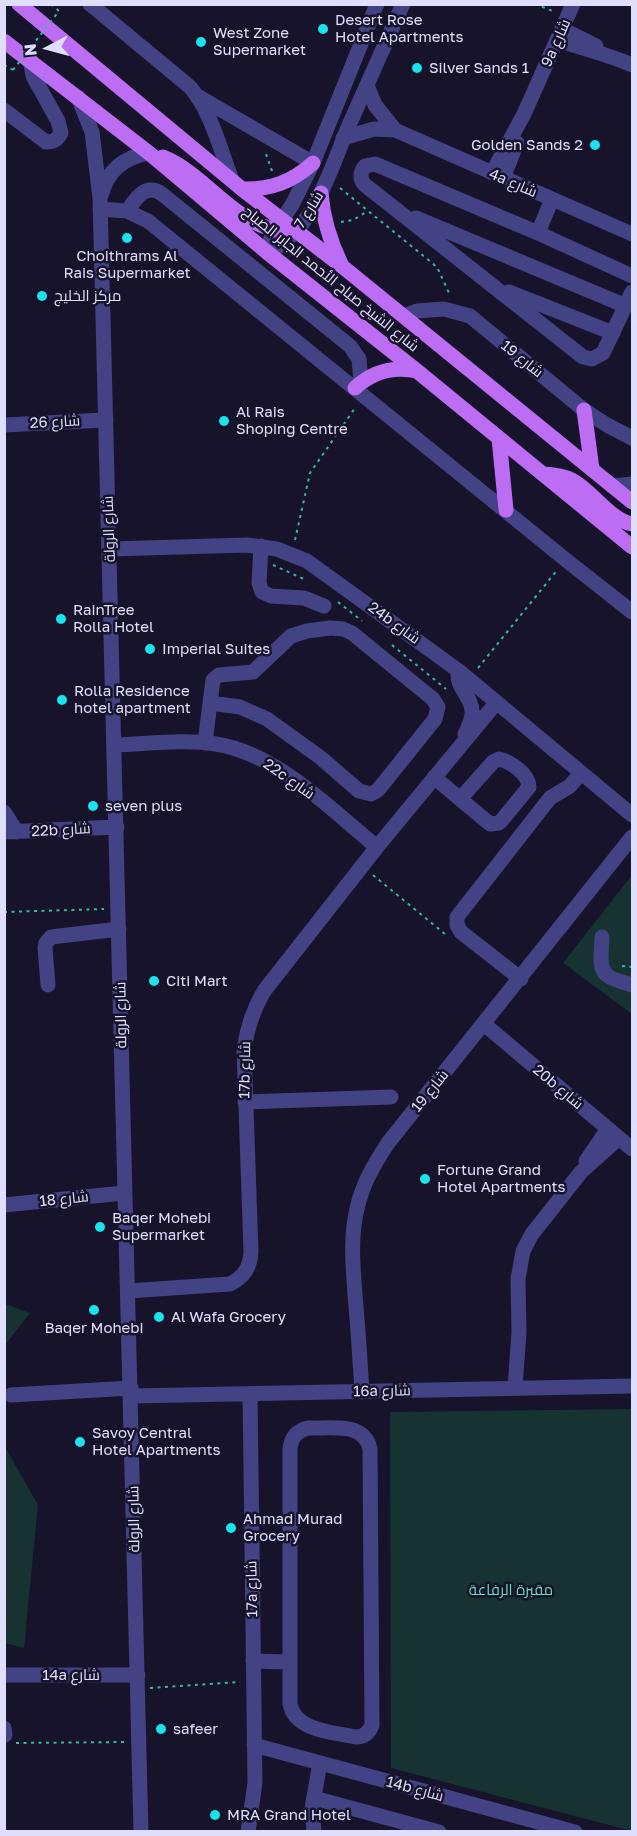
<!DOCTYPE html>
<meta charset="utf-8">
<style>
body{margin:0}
#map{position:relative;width:637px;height:1836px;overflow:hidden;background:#16132a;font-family:"Golos Text",sans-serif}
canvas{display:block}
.frame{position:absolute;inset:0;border:6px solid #e0defd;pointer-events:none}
.north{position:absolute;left:18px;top:18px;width:60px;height:60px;-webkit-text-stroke:4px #16132a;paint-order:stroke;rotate:264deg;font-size:16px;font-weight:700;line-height:24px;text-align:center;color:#e0defd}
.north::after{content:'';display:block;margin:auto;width:21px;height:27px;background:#e0defd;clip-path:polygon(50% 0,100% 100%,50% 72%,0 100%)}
</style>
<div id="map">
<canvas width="637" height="1836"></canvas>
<div class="frame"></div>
<div class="north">N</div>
</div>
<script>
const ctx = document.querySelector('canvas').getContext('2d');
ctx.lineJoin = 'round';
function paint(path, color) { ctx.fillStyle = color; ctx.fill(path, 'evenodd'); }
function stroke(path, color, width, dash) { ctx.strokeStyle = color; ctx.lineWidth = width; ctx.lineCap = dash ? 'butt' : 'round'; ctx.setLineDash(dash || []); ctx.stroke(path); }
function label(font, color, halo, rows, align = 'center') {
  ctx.font = font + ' "Golos Text",Cairo,sans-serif'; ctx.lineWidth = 5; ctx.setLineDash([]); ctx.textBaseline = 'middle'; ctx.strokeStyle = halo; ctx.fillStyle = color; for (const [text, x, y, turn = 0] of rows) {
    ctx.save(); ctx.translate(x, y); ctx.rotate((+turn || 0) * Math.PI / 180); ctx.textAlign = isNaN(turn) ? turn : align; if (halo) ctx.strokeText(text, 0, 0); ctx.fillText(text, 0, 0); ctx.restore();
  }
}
paint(new Path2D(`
 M632,875V1014L563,963Z
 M5,1304L30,1313L5,1345L4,1304Z
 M632,1409V1831L391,1768L390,1412Z
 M4,1445L38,1505L24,1648L5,1643Z`), '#163331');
stroke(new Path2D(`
 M51,4L59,11
 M535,4L555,12
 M4,65L13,70
 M266,154L272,171
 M340,188L437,267L450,295
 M341,222L353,220L368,211
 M295,540L310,473L355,408
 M273,565L306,580
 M338,602L362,621
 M392,645L446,689
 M478,668L558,569
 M373,875L445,934
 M4,912L104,909
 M622,966L632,967
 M150,1688L240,1682
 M16,1743L125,1742`), '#3ab4a7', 2, [3, 4.5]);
stroke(new Path2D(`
 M90,4L190,87C212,113 220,149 232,180
 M562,29L596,46
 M558,40C583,49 607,54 632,65
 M367,85L375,105L395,130
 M78,97L92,132L100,198L141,1832
 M199,97L313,163
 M4,110L46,142C54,142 57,140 61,133L58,121L33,76L30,59
 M343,138L374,129L395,130L632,234
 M492,173L524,114L573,4
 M503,178L517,143
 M101,196C107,171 124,157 149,153
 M100,209L127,211L148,221L566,560L632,612
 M127,211C136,198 145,183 162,194L350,346L359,359L361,382
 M416,218L626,306
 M538,233L552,199
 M268,253C316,228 330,169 350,123C368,83 385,44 403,4
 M268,253L269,244L274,231L292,205L313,163L377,4
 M632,276L538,233L375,164L365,166C360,172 359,179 365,185L583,357L592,359L603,353L632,292
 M509,292L613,333
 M404,316L417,311L444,309L470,316L584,410L607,425L632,438
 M4,425L106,420
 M612,486L632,484
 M261,546L259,583L262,592L271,596L304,598L324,606
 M110,549L247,545L277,549L307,561L459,671L632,815
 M330,628L343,629L352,633L433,699L438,707L435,719L378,790L371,794L359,791L321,758L267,719L240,707L210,703L213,680L219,675L253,672L291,636L307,631Z
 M459,671C454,686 472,696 472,711C473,719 468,727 465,734
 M205,743L210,703
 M115,745C147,744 185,739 216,744C278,754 330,809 377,847
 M499,759C511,762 529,774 529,787L502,820L499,823L490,824L460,799L493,762Z
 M434,777L460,799
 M4,812L17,832
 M4,832L117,827
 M602,937C602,949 597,969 608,976C615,981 625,982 632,985
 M521,979L461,932L457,925V917L550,798L570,786L581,773
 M48,985L45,948L46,943L51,937L119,929
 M484,1024L632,1149
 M245,1102L391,1097
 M586,1161L608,1129
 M4,1205L124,1193
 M128,1291L230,1284C244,1277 250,1268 251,1252L244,1049C247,1028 253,1010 264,991L377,847L496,703
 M515,1388L519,1332L518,1279L523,1251L532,1234L581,1172L619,1138
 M362,1392C360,1360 358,1327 355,1295C353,1267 350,1237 357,1209C362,1184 375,1163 388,1143L632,837
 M11,1395L131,1388
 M132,1396L632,1386
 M308,1428C330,1429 364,1421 370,1449L372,1725C369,1733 364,1737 356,1737C333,1732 295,1731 290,1704V1448C292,1436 297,1431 308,1428Z
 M253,1661L290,1662
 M4,1675H138
 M4,1728L5,1735
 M254,1745L575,1832
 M314,1798L439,1832
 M248,1832L255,1783L250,1394
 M314,1832L312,1808L320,1763`), '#424285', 15);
stroke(new Path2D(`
 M19,4L242,189L343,267L632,502
 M4,41L149,153L268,253L417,371L632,547
 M163,157C210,176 241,237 297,231
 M242,189C270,190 292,182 313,163
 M321,193C323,219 330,241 341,264
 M355,388C373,371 393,366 417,371
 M584,410L592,469
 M499,438L506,510
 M543,474C554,475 566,476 575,482C593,493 612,521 632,524`), '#bc6df4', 15);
stroke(new Path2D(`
 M13,70L59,11`), '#3ab4a7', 2, [3, 4.5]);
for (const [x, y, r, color] of [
 [323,29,6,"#18e3ee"],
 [201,42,6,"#18e3ee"],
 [417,68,6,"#18e3ee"],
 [595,145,6,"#18e3ee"],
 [127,238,6,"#18e3ee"],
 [42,296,6,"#18e3ee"],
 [224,421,6,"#18e3ee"],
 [61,619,6,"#18e3ee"],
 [150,649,6,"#18e3ee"],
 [62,700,6,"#18e3ee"],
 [93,806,6,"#18e3ee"],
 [154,981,6,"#18e3ee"],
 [425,1179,6,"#18e3ee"],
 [100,1227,6,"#18e3ee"],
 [94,1310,6,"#18e3ee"],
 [159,1317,6,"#18e3ee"],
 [80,1442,6,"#18e3ee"],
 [231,1528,6,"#18e3ee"],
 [161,1729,6,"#18e3ee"],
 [215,1815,6,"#18e3ee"]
]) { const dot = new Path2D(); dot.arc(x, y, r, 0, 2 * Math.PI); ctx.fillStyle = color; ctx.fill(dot); stroke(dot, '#16132a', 2); }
label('15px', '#e0defd', '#16132a', [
 ["Desert Rose",335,20],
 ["Hotel Apartments",335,37],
 ["West Zone",213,33],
 ["Supermarket",213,50],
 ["Silver Sands 1",429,68],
 ["Golden Sands 2",583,145,"right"],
 ["Choithrams Al",127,256,"center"],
 ["Rais Supermarket",127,273,"center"],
 ["مركز الخليج",54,296],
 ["Al Rais",236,412],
 ["Shoping Centre",236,429],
 ["RainTree",73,610],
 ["Rolla Hotel",73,627],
 ["Imperial Suites",162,649],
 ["Rolla Residence",74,691],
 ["hotel apartment",74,708],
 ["seven plus",105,806],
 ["Citi Mart",166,981],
 ["Fortune Grand",437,1170],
 ["Hotel Apartments",437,1187],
 ["Baqer Mohebi",112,1218],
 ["Supermarket",112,1235],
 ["Al Wafa Grocery",171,1317],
 ["Baqer Mohebi",94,1328,"center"],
 ["Savoy Central",92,1433],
 ["Hotel Apartments",92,1450],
 ["Ahmad Murad",243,1519],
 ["Grocery",243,1536],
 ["safeer",173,1729],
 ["MRA Grand Hotel",227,1815]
], 'left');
label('15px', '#e0defd', '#16132a', [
 ["9a شارع",556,43,-66],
 ["4a شارع",513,183,23],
 ["شارع 7",309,210,-58],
 ["شارع الشيخ صباح الأحمد الجابر الصباح",331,279,39],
 ["شارع 19",522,359,39],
 ["شارع 26",55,422,-3],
 ["شارع الرولة",109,529,-92],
 ["24b شارع",394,623,36],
 ["22c شارع",289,779,35],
 ["22b شارع",61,830,-3],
 ["شارع الرولة",121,1015,-91],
 ["17b شارع",245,1070,-89],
 ["20b شارع",558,1087,40],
 ["شارع 19",430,1091,-51],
 ["شارع 18",64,1199,-6],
 ["16a شارع",382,1391,-1],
 ["شارع الرولة",134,1519,-91],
 ["17a شارع",252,1589,-91],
 ["14a شارع",71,1675],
 ["14b شارع",415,1789,15]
]);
label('15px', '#6ed9b9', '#16132a', [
 ["مقبرة الرفاعة",511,1590]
]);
</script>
